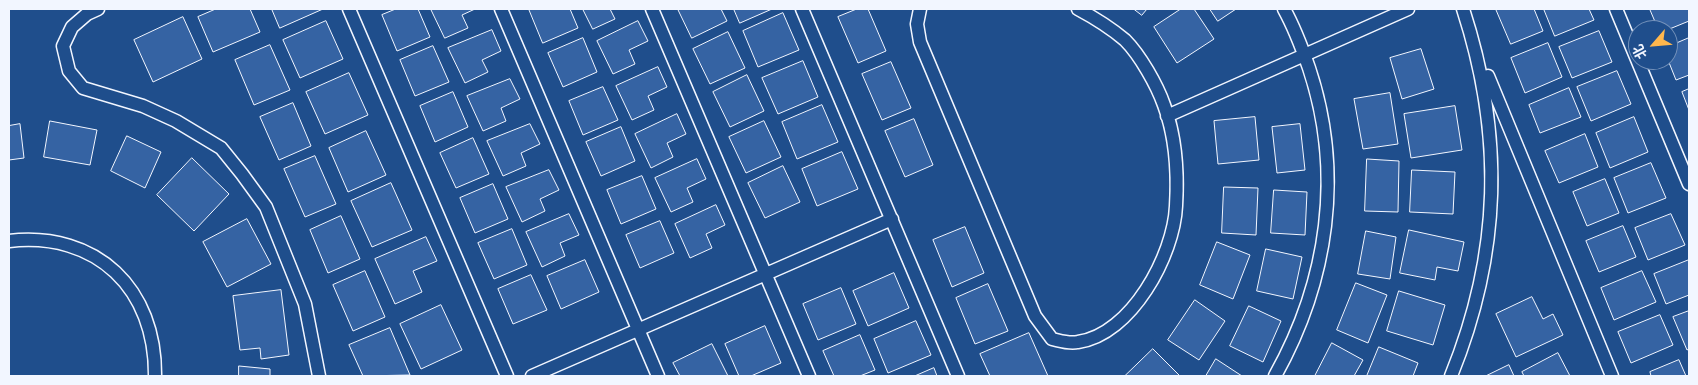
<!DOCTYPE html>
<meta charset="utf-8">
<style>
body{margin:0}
#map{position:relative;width:1698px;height:385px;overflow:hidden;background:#1f4e8c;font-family:Rubik,"Noto Sans SC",sans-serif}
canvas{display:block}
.frame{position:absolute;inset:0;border:10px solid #f2f6ff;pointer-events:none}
.north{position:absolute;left:1628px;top:20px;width:50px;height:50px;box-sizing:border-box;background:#1f4e8c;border:1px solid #7391ba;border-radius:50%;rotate:243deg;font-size:14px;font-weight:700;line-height:20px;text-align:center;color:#f2f6ff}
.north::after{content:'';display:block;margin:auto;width:18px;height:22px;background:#ffb74d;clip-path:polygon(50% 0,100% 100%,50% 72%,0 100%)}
</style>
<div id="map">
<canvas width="1698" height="385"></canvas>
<div class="frame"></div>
<div class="north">北</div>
</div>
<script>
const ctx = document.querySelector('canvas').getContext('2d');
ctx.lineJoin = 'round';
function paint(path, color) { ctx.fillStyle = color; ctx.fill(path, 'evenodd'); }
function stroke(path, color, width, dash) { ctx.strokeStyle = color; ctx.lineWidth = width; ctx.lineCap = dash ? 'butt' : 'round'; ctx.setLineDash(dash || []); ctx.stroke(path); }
const building = new Path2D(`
 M216,9H250L260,32L213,52L198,17Z
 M272,9H323L280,28Z
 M396,9H418L430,37L397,51L382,15Z
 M431,9H475L462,15L468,28L445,38Z
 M529,9H570L578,28L543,43Z
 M583,9H610L615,19L593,29Z
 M678,9H721L727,21L692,38Z
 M734,9H772L740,23Z
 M857,9H868L886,51L858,63L838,17Z
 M1134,9H1147L1142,15Z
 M1181,9H1194L1214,39L1177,63L1154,27Z
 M1210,9H1236L1218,21Z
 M1496,9H1534L1543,31L1511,44Z
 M1544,9H1589L1594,20L1555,36Z
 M1650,9H1689V21L1667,30H1659Z
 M783,13L799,50L758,67L743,31Z
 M183,17L202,59L153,82L134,40Z
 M326,21L343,59L300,78L283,40Z
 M638,21L648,41L629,50L635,64L613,74L597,41Z
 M492,30L501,51L482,60L488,72L465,83L448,48Z
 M1599,31L1612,62L1572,78L1559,47Z
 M728,32L745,68L710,84L693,49Z
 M583,38L597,72L563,87L548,53Z
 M1689,38V75L1676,80L1668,60V47Z
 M1548,43L1562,77L1525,93L1511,58Z
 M270,45L290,90L254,105L235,60Z
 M433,46L449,82L415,96L400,60Z
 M1421,49L1434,89L1402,99L1390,58Z
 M803,61L818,97L778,114L762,78Z
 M891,62L911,108L882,120L862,74Z
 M658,67L667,87L648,96L654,110L632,120L616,86Z
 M1617,71L1631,104L1591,121L1577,87Z
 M349,73L368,115L325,134L306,92Z
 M747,75L764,111L730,127L713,92Z
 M510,79L520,99L501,108L506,121L483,131L467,96Z
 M603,87L618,120L583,135L569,101Z
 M1569,88L1581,117L1540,133L1529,105Z
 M1689,89V110L1682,92Z
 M453,92L468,127L435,142L420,106Z
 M1390,93L1398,144L1363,149L1354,99Z
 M293,103L311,146L279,160L260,117Z
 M822,105L838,142L797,159L782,122Z
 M1455,106L1462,150L1411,158L1404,114Z
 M677,114L686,134L667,143L673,157L651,168L635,134Z
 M1255,117L1259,160L1218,164L1214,121Z
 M1634,117L1648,152L1610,168L1596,133Z
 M914,119L933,165L905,177L885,131Z
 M50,121L97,130L90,165L44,157Z
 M764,121L781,157L746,173L729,137Z
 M20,124L24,158L9,160V126Z
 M530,124L540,144L521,153L526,166L503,176L487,141Z
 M1300,124L1305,170L1277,173L1272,127Z
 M621,127L635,161L601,176L586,142Z
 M366,131L386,175L348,192L329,148Z
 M1585,134L1598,167L1559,183L1545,151Z
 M127,136L161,152L145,188L111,171Z
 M473,138L489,174L456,188L440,153Z
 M842,152L858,189L817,206L802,169Z
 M315,156L336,204L305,217L284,169Z
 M192,158L229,194L194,231L157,195Z
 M697,159L706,179L687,188L693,202L671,212L655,178Z
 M1367,159L1399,161L1398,212L1365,211Z
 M1651,163L1666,198L1628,213L1614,178Z
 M783,166L800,202L765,218L748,183Z
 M549,170L559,190L540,199L545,211L522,222L506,187Z
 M1412,170L1455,172L1453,214L1410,212Z
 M642,176L656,209L621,224L607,190Z
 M1605,179L1619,213L1587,226L1573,192Z
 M391,183L412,230L372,247L351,201Z
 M493,184L508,219L475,233L460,198Z
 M1224,187L1258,188L1256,235L1222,233Z
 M1274,190L1307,192L1305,235L1271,233Z
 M716,205L725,225L706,234L712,248L690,258L675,224Z
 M569,214L579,235L560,243L565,256L542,267L526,232Z
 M1671,214L1685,245L1648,260L1635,228Z
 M341,216L360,259L328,273L310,230Z
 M247,219L271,264L227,287L203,242Z
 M660,221L674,253L640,268L626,235Z
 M1623,226L1636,257L1599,272L1586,241Z
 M965,227L984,273L952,287L933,240Z
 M512,229L527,265L494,279L478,243Z
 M1409,230L1464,242L1458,271L1437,267L1435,280L1400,273Z
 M1366,231L1396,237L1390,279L1358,274Z
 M426,237L437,261L413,271L422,292L395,304L375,259Z
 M1217,242L1250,255L1233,299L1200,285Z
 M1266,249L1302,257L1293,299L1257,291Z
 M585,260L599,292L561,309L547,276Z
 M1689,260V295L1666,304L1654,274Z
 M365,271L385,317L353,331L333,285Z
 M1642,271L1656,302L1614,320L1601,288Z
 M894,273L909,308L868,326L853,291Z
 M531,275L547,310L513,324L498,289Z
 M1356,283L1387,295L1368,343L1337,330Z
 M988,284L1008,331L975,344L956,298Z
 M841,288L856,324L818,340L803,304Z
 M281,290L289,355L261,359L260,348L240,350L233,296Z
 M1399,291L1445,305L1433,345L1387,331Z
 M1532,297L1543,319L1553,314L1563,335L1516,357L1496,314Z
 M1195,300L1225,321L1199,360L1168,340Z
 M441,305L462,350L421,369L400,324Z
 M1249,306L1281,321L1263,362L1230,346Z
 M1689,311V349L1687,350L1673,317Z
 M1660,315L1673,345L1631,363L1618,332Z
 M916,321L931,355L888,373L874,339Z
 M765,326L781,363L751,376H739L725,344Z
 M390,328L410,375L363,376L349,345Z
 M1029,333L1048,376H990L980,354Z
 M860,335L875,370L860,376H834L823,351Z
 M1332,343L1363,360L1354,376H1315Z
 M712,344L728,376H680L673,363Z
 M1379,347L1418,363L1413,376H1367Z
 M1153,349L1180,376H1125Z
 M1558,353L1570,376H1524L1522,372Z
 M1216,359L1242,376H1206Z
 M1679,360L1686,376H1651L1650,372Z
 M1509,365L1514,376H1486Z
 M239,366L270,369V376H239Z
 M934,368L937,376H915Z`);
paint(building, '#3563a3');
stroke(building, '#f2f6ff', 1);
const lane = new Path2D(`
 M98,9L87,14L72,27L63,46L69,71L83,88L143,106L176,121L221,148L242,174L266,207L305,304L319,376
 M349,9L507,376
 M501,9L658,376
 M652,9L809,376
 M802,9L958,376
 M920,9L917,24L920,42L1035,316L1052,339C1061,341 1069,344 1078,342C1131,335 1174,255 1176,206C1178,173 1176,137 1164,105C1157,85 1140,55 1125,40C1112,29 1093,17 1078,9
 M1616,9L1689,184
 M1488,76L1612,376
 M1167,116L1408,9
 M9,241C97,231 156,289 155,376
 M532,376L892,219
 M1275,376C1328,281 1344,173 1309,68C1302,48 1294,27 1284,9
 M1451,376C1501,253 1504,135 1463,9`);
stroke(lane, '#f2f6ff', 15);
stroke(lane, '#1f4e8c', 12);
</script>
